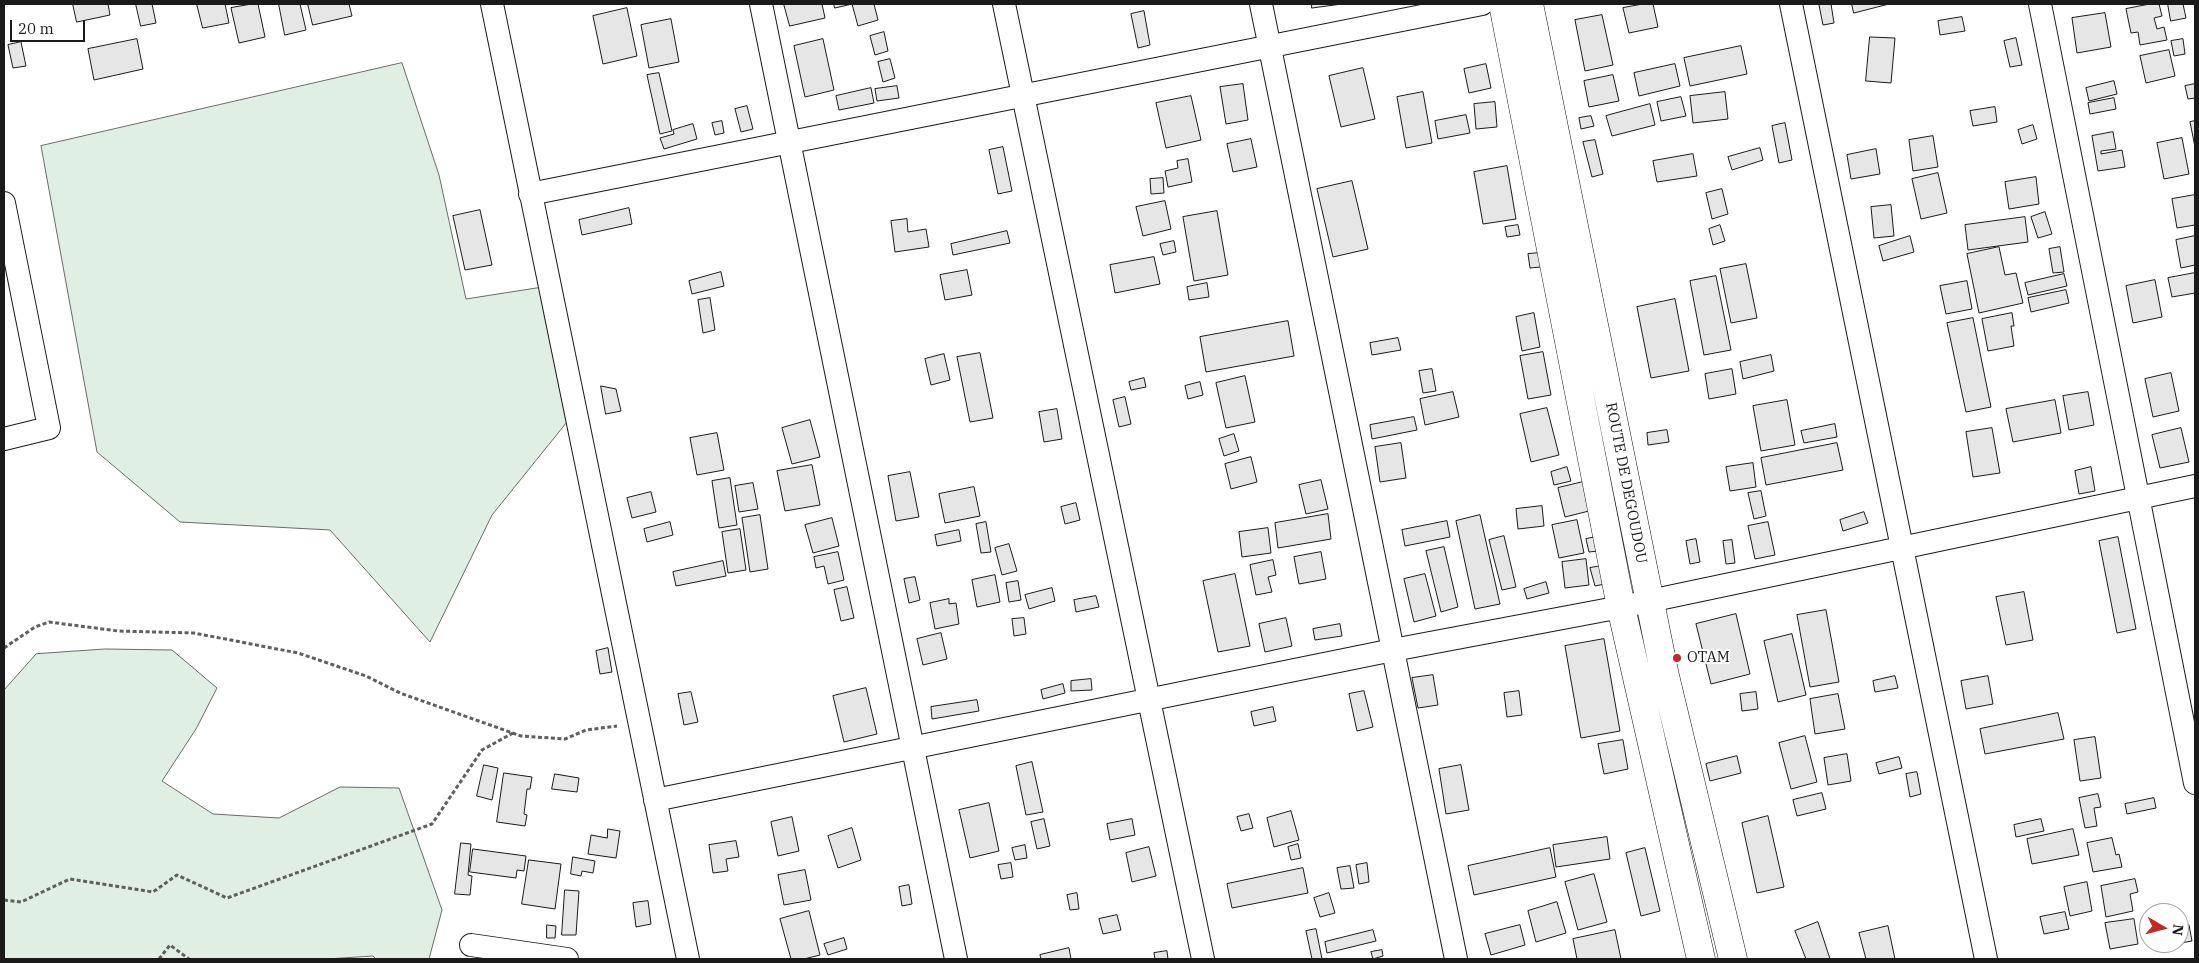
<!DOCTYPE html>
<style>
body{margin:0}
#map{position:relative;width:2199px;height:963px;overflow:hidden;background:#fff;font-family:"IBM Plex Serif",serif}
canvas{display:block}
.frame{position:absolute;inset:0;border:5px solid #1a1a1a;pointer-events:none}
.north{position:absolute;left:2139px;top:903px;width:50px;height:50px;box-sizing:border-box;background:#fff;border:1px solid #a3a3a3;border-radius:50%;rotate:98deg;font-size:14px;font-weight:700;line-height:20px;text-align:center;color:#1a1a1a}
.north::after{content:'';display:block;margin:auto;width:18px;height:22px;background:#c62828;clip-path:polygon(50% 0,100% 100%,50% 72%,0 100%)}
.scale{position:absolute;left:10px;top:20px;width:75px;height:22px;box-sizing:border-box;border:2px solid #1a1a1a;border-top:0;padding-left:6px;font-size:15px;line-height:18px;white-space:nowrap;color:#1a1a1a;-webkit-text-stroke:4px #fff;paint-order:stroke}
</style>
<div id="map">
<canvas width="2199" height="963"></canvas>
<div class="frame"></div>
<div class="north">N</div>
<div class="scale">20 m</div>
</div>
<script>
const ctx = document.querySelector('canvas').getContext('2d');
ctx.lineJoin = 'round';
function paint(path, color) { ctx.fillStyle = color; ctx.fill(path, 'evenodd'); }
function stroke(path, color, width, dash) { ctx.strokeStyle = color; ctx.lineWidth = width; ctx.lineCap = dash ? 'butt' : 'round'; ctx.setLineDash(dash || []); ctx.stroke(path); }
function label(font, color, halo, rows, align = 'center') {
  ctx.font = font + ' "IBM Plex Serif",serif'; ctx.lineWidth = 4; ctx.setLineDash([]); ctx.textBaseline = 'middle'; ctx.strokeStyle = halo; ctx.fillStyle = color; for (const [text, x, y, turn = 0] of rows) {
    ctx.save(); ctx.translate(x, y); ctx.rotate((+turn || 0) * Math.PI / 180); ctx.textAlign = isNaN(turn) ? turn : align; if (halo) ctx.strokeText(text, 0, 0); ctx.fillText(text, 0, 0); ctx.restore();
  }
}
const green = new Path2D(`
 M402,63L439,175L466,299L549,286L575,412L492,515L430,642L330,530L180,522L97,452L41,146Z
 M105,649L172,650L217,688L196,729L162,781L213,814L279,818L340,787L399,788L442,910L429,959H376L373,956L327,959H4V690L36,654Z`);
paint(green, '#e0efe3');
stroke(green, '#6a6a6a', 1);
const building = new Path2D(`
 M73,4H108L110,15L77,22Z
 M136,4H152L156,23L141,26Z
 M197,4H225L229,23L203,28Z
 M252,4H258L265,37L239,43L231,8Z
 M279,4H300L306,30L285,35Z
 M308,4H349L352,16L313,25Z
 M784,4H822L825,18L790,26Z
 M834,4H874L878,20L858,26L852,4L835,8Z
 M1312,4H1342L1312,8Z
 M1643,4H1653L1658,27L1629,33L1623,8Z
 M1831,4L1834,23L1823,25L1819,5Z
 M1852,4H1889L1854,13Z
 M2150,4H2159L2162,16L2154,18L2157,29L2164,27L2167,40L2140,45L2138,32L2131,33L2126,9Z
 M2168,4H2183L2186,18L2171,21Z
 M627,8L637,56L603,64L593,16Z
 M1144,11L1150,45L1138,48L1131,14Z
 M2105,13L2111,47L2077,53L2072,18Z
 M1602,15L1613,65L1585,71L1575,20Z
 M1962,17L1965,31L1940,35L1938,21Z
 M671,19L679,62L649,68L641,25Z
 M884,32L888,51L875,55L870,36Z
 M1870,37L1895,38L1891,83L1866,81Z
 M2016,38L2022,65L2010,67L2004,41Z
 M137,39L143,69L94,80L88,49Z
 M823,39L834,90L805,97L794,46Z
 M2183,39L2185,54L2174,56L2171,41Z
 M21,42L26,66L13,68L8,45Z
 M1741,46L1747,74L1690,86L1684,58Z
 M2169,50L2175,76L2146,83L2140,56Z
 M890,59L895,78L883,82L878,62Z
 M1486,64L1491,88L1469,93L1464,69Z
 M1675,64L1680,86L1639,96L1634,73Z
 M1363,68L1375,119L1341,127L1329,76Z
 M659,73L672,131L660,134L647,75Z
 M1613,75L1619,101L1589,107L1584,81Z
 M2114,81L2117,94L2089,101L2086,88Z
 M1243,84L1248,120L1226,124L1220,87Z
 M2195,84V98L2188,99L2185,86Z
 M897,86L899,98L877,101L875,89Z
 M871,88L874,103L839,110L836,96Z
 M1423,92L1432,143L1406,148L1397,97Z
 M1725,92L1728,119L1693,123L1690,96Z
 M1191,96L1201,140L1166,148L1156,103Z
 M1681,97L1686,116L1661,121L1657,102Z
 M2114,98L2116,109L2090,114L2088,103Z
 M1495,102L1497,127L1476,129L1474,104Z
 M1650,104L1655,125L1612,136L1606,116Z
 M747,106L753,129L741,132L735,109Z
 M1995,107L1997,122L1973,126L1970,111Z
 M1466,115L1470,133L1438,139L1435,121Z
 M1591,116L1594,126L1581,129L1579,118Z
 M722,121L724,133L715,135L712,123Z
 M2195,121V147L2190,122Z
 M1785,123L1792,160L1779,163L1772,126Z
 M693,124L697,139L664,149L660,138L674,134L673,130Z
 M2033,125L2037,139L2022,144L2018,130Z
 M2113,132L2116,149L2101,151V154L2122,150L2125,167L2098,171L2092,136Z
 M1933,136L1938,167L1913,171L1909,140Z
 M2182,138L2189,174L2164,179L2157,143Z
 M1251,139L1257,167L1233,172L1227,144Z
 M1595,140L1603,174L1592,177L1583,142Z
 M1003,147L1012,191L998,194L989,150Z
 M1760,148L1763,160L1732,170L1728,157Z
 M1876,149L1880,174L1851,179L1847,155Z
 M1693,154L1697,176L1657,182L1653,161Z
 M1188,159L1192,182L1168,187L1165,171L1178,168L1177,161Z
 M1507,166L1516,219L1483,224L1474,172Z
 M1938,173L1947,213L1921,219L1912,179Z
 M2036,177L2039,204L2009,209L2005,182Z
 M1163,178L1164,193L1151,194L1150,179Z
 M1352,181L1368,249L1333,257L1317,189Z
 M1722,189L1728,214L1712,219L1706,193Z
 M2195,195V225L2177,228L2172,199Z
 M1165,201L1171,229L1143,236L1136,207Z
 M1891,205L1894,236L1874,238L1871,207Z
 M629,208L632,224L582,235L579,220Z
 M480,210L492,265L465,270L453,216Z
 M1217,211L1228,275L1194,281L1183,217Z
 M2045,212L2052,234L2038,238L2031,217Z
 M2025,217L2028,242L1968,250L1965,225Z
 M907,219L908,232L926,229L929,247L895,252L891,221Z
 M1518,225L1520,235L1507,237L1505,227Z
 M1720,225L1725,241L1713,245L1709,229Z
 M1007,231L1010,243L953,255L951,244Z
 M1910,236L1914,252L1883,261L1879,246Z
 M2195,236V265L2181,268L2176,240Z
 M1174,241L1176,252L1163,255L1160,244Z
 M1999,247L2005,275L2016,273L2023,303L1979,313L1967,254Z
 M2060,247L2064,272L2053,273L2049,249Z
 M1539,253L1541,267L1530,268L1528,254Z
 M1154,257L1160,284L1115,293L1110,265Z
 M1746,264L1757,318L1731,323L1720,269Z
 M967,270L972,295L945,300L940,275Z
 M721,272L724,286L692,294L689,281Z
 M2195,273V293L2172,297L2168,278Z
 M2064,274L2067,286L2028,295L2025,283Z
 M1716,276L1731,350L1704,355L1690,281Z
 M2155,280L2162,317L2133,323L2126,286Z
 M1967,281L1972,309L1946,314L1940,286Z
 M1207,283L1209,297L1189,300L1187,287Z
 M2066,290L2069,303L2031,312L2028,298Z
 M710,298L715,330L703,333L698,300Z
 M1675,299L1689,371L1651,378L1637,307Z
 M1534,313L1540,347L1522,351L1516,317Z
 M2012,313L2014,326H2011L2014,346L1988,351L1982,319Z
 M1973,318L1991,407L1966,412L1947,323Z
 M1288,321L1294,356L1206,372L1200,337Z
 M1398,338L1401,350L1372,355L1370,343Z
 M1543,352L1551,395L1528,399L1520,356Z
 M980,353L993,418L970,422L957,357Z
 M944,354L950,380L931,385L925,359Z
 M1771,355L1774,371L1743,379L1740,362Z
 M1432,369L1436,391L1423,393L1419,371Z
 M1732,369L1736,394L1709,399L1705,374Z
 M2171,373L2179,411L2153,417L2145,379Z
 M1245,376L1255,422L1226,428L1216,383Z
 M1144,378L1146,387L1131,390L1129,382Z
 M1200,382L1203,395L1188,399L1185,386Z
 M601,386L616,389L621,411L606,414Z
 M1453,392L1459,417L1425,425L1420,399Z
 M2088,392L2094,425L2069,430L2063,396Z
 M1125,397L1131,424L1119,427L1113,400Z
 M1787,400L1795,445L1761,451L1753,406Z
 M2055,400L2061,433L2013,442L2006,409Z
 M1547,408L1559,455L1531,462L1520,414Z
 M1057,409L1062,439L1044,442L1039,412Z
 M1414,417L1417,430L1372,439L1370,425Z
 M810,420L820,457L792,464L782,428Z
 M1835,424L1837,437L1804,443L1801,431Z
 M1992,428L2000,473L1973,477L1966,432Z
 M2181,428L2189,462L2160,468L2152,435Z
 M1667,430L1669,442L1648,445L1647,433Z
 M717,433L724,470L697,475L690,438Z
 M1234,434L1239,451L1224,456L1219,439Z
 M1401,443L1406,478L1380,482L1375,447Z
 M1837,443L1843,470L1766,485L1761,458Z
 M1251,457L1257,482L1231,489L1225,464Z
 M1753,463L1756,487L1730,491L1726,467Z
 M812,465L820,505L785,511L777,471Z
 M1567,467L1571,481L1554,485L1551,472Z
 M2091,467L2095,491L2079,494L2075,471Z
 M910,472L919,517L896,521L888,476Z
 M730,478L737,525L719,528L712,481Z
 M1321,480L1328,509L1306,514L1299,485Z
 M1583,482L1589,511L1565,517L1558,488Z
 M753,483L758,509L739,512L735,486Z
 M974,487L980,516L945,523L939,494Z
 M1761,491L1766,516L1754,519L1748,493Z
 M651,492L656,512L632,518L627,498Z
 M1076,503L1080,520L1065,524L1061,507Z
 M1542,506L1544,526L1518,529L1516,509Z
 M1864,512L1868,523L1843,531L1840,520Z
 M1328,514L1331,539L1278,548L1275,523Z
 M760,515L768,569L750,572L742,518Z
 M1480,515L1500,604L1475,609L1456,521Z
 M832,518L839,546L813,553L805,525Z
 M1577,520L1584,553L1559,558L1552,525Z
 M1447,521L1450,537L1405,546L1402,530Z
 M670,522L673,535L647,542L644,529Z
 M986,522L991,552L981,553L976,524Z
 M1768,522L1775,555L1755,559L1748,526Z
 M1268,528L1271,553L1242,557L1239,532Z
 M740,529L746,570L728,573L722,532Z
 M959,530L961,541L937,546L935,535Z
 M1504,536L1516,587L1502,590L1489,540Z
 M1596,537L1598,551L1589,552L1586,539Z
 M2118,537L2136,629L2117,633L2099,541Z
 M1696,539L1700,562L1690,564L1686,541Z
 M1732,540L1735,563L1726,564L1723,541Z
 M1009,544L1017,571L1002,575L995,548Z
 M1444,547L1458,607L1441,612L1426,551Z
 M838,552L844,580L828,584L824,566L816,568L814,557Z
 M1321,552L1326,579L1299,584L1294,557Z
 M1586,559L1589,585L1565,588L1562,562Z
 M1273,560L1276,575L1268,577L1272,592L1256,595L1250,565Z
 M723,561L726,576L676,586L673,572Z
 M1601,566L1605,584L1595,586L1590,568Z
 M1235,574L1250,646L1218,652L1203,581Z
 M1425,574L1436,616L1414,622L1404,579Z
 M995,575L1000,602L977,607L972,580Z
 M915,577L920,600L909,603L904,579Z
 M1018,581L1021,600L1009,602L1006,583Z
 M1546,582L1549,593L1527,599L1524,589Z
 M847,587L854,618L841,621L834,590Z
 M1052,588L1055,601L1029,609L1025,595Z
 M2024,592L2033,640L2006,645L1996,597Z
 M1096,596L1099,607L1076,612L1074,600Z
 M949,599V604L956,603L959,624L935,629L930,603Z
 M1826,610L1839,682L1810,687L1797,615Z
 M1736,614L1750,674L1711,684L1696,624Z
 M1024,618L1026,634L1014,636L1012,619Z
 M1286,618L1292,646L1265,652L1259,624Z
 M1340,624L1342,636L1315,640L1313,629Z
 M941,633L947,659L923,665L917,639Z
 M1792,634L1806,695L1778,702L1764,641Z
 M1604,639L1620,731L1581,738L1565,646Z
 M608,648L612,672L600,674L596,651Z
 M1433,675L1438,705L1418,708L1412,678Z
 M1895,676L1898,688L1875,692L1873,681Z
 M1988,676L1993,704L1966,709L1961,681Z
 M1091,679L1092,690L1071,691V681Z
 M1063,684L1065,693L1043,699L1041,690Z
 M866,688L877,734L844,742L833,696Z
 M1364,691L1373,727L1357,731L1349,694Z
 M1519,691L1522,715L1507,717L1504,693Z
 M691,692L698,722L684,725L678,694Z
 M1756,692L1758,709L1742,711L1740,694Z
 M1838,694L1845,729L1815,734L1810,699Z
 M977,700L979,711L932,719L931,707Z
 M1273,707L1276,721L1254,726L1251,712Z
 M2058,713L2064,739L1985,754L1980,729Z
 M1805,736L1817,782L1791,789L1779,743Z
 M2095,737L2101,778L2080,781L2074,740Z
 M1623,740L1628,769L1604,774L1598,744Z
 M1847,754L1851,781L1828,785L1824,758Z
 M1737,756L1741,773L1710,781L1706,764Z
 M1899,757L1902,768L1879,774L1876,763Z
 M1032,762L1043,812L1026,815L1016,766Z
 M484,765L498,768L492,800L477,796Z
 M1461,765L1469,810L1446,814L1439,769Z
 M1917,772L1921,794L1910,797L1906,774Z
 M504,773L532,777L530,789H527L524,814L527,815L525,826L497,822Z
 M555,774L579,778L577,792L552,789Z
 M1822,793L1826,809L1797,816L1793,800Z
 M2098,794L2101,807L2094,808L2097,826L2085,828L2079,798Z
 M2154,798L2156,808L2127,814L2125,804Z
 M989,803L999,851L970,858L959,810Z
 M1291,811L1299,840L1274,847L1267,818Z
 M1249,814L1253,828L1241,831L1237,817Z
 M1768,816L1784,887L1757,893L1742,823Z
 M792,817L799,851L778,856L771,822Z
 M1044,819L1050,846L1037,849L1031,822Z
 M1132,819L1135,835L1110,840L1107,824Z
 M2041,819L2044,831L2016,837L2014,825Z
 M852,828L861,860L838,868L828,836Z
 M608,829L620,831L616,858L588,854L591,835L607,838Z
 M2073,829L2079,855L2032,864L2027,839Z
 M1607,837L1610,859L1556,867L1553,845Z
 M2112,838L2116,855L2119,854L2122,867L2093,872L2087,843Z
 M736,841L739,857L726,859L728,871L713,873L709,845Z
 M461,843L471,844L468,875L472,876L470,895L455,894Z
 M1298,844L1301,858L1291,860L1288,847Z
 M1025,845L1027,858L1015,860L1012,848Z
 M1149,847L1156,876L1132,882L1126,853Z
 M1550,848L1556,877L1474,895L1468,866Z
 M1645,848L1660,911L1641,916L1626,853Z
 M473,849L526,856L524,871L517,870L516,878L470,872Z
 M573,857L595,861L593,873L582,871L581,876L571,874Z
 M529,860L561,864L555,909L522,904Z
 M1011,863L1013,877L1001,879L998,865Z
 M1367,863L1369,882L1359,884L1356,865Z
 M1350,866L1354,888L1341,889L1337,868Z
 M1303,868L1308,893L1232,908L1227,884Z
 M805,870L811,900L784,905L778,875Z
 M1594,874L1607,922L1578,930L1565,882Z
 M2135,879L2138,892L2130,894L2133,911L2106,917L2101,886Z
 M2087,882L2092,911L2070,916L2064,887Z
 M909,885L912,904L902,906L899,887Z
 M565,890L579,891L576,935H562Z
 M1077,893L1079,909L1070,910L1067,895Z
 M1329,893L1335,913L1320,917L1314,898Z
 M648,901L651,924L636,927L633,903Z
 M1557,902L1566,933L1536,942L1528,911Z
 M809,911L820,955L804,959H791L780,919Z
 M2065,912L2069,929L2044,934L2040,917Z
 M1117,915L1121,930L1103,934L1099,919Z
 M2134,919L2138,944L2110,949L2105,923Z
 M1818,922L1830,959H1806L1795,931Z
 M547,925L556,926L555,938H547Z
 M1520,925L1525,945L1491,955L1485,934Z
 M2189,925L2192,941L2175,944L2179,943V926Z
 M1888,926L1895,959H1866L1859,933Z
 M1316,929L1322,959H1312L1306,931Z
 M1373,930L1376,941L1327,953L1325,942Z
 M1615,930L1621,959H1577L1573,939Z
 M844,938L847,949L828,955L824,944Z
 M1069,948L1071,959H1041L1040,955Z
 M1382,950L1383,956L1373,959L1371,952Z
 M1167,951L1168,959H1155L1154,953Z`);
paint(building, '#e6e6e6');
stroke(building, '#1a1a1a', 1);
const minor = new Path2D(`
 M492,4L688,959
 M761,4L956,959
 M1004,4L1203,959
 M1261,4L1456,959
 M1791,4L1986,959
 M2040,4L2195,783
 M530,194L1482,4
 M4,203L49,428L4,439
 M655,800L1393,650L1621,607L2195,486
 M471,945L567,959`);
const primary = new Path2D(`
 M1503,4L1621,607L1701,959
 M1529,4L1665,676L1733,959`);
stroke(minor, '#1a1a1a', 24);
stroke(primary, '#1a1a1a', 29);
stroke(new Path2D(`
 M4,648L35,627L49,622L118,631L194,633L298,653L366,676L400,693L521,736L565,739L586,730L617,726
 M4,900L21,902L70,879L153,892L177,875L227,898L432,824L482,750L513,733
 M159,959L170,945L189,959`), '#5f5f5f', 3, [4, 2.5]);
stroke(minor, '#fff', 22);
stroke(primary, '#fff', 28);
for (const [x, y, r, color] of [
 [1677,658,5,"#c62828"]
]) { const dot = new Path2D(); dot.arc(x, y, r, 0, 2 * Math.PI); ctx.fillStyle = color; ctx.fill(dot); stroke(dot, '#fff', 2); }
label('15px', '#1a1a1a', '#fff', [
 ["ROUTE DE DEGOUDOU",1626,483,79]
]);
label('15px', '#1a1a1a', '#fff', [
 ["OTAM",1687,658]
], 'left');
</script>
